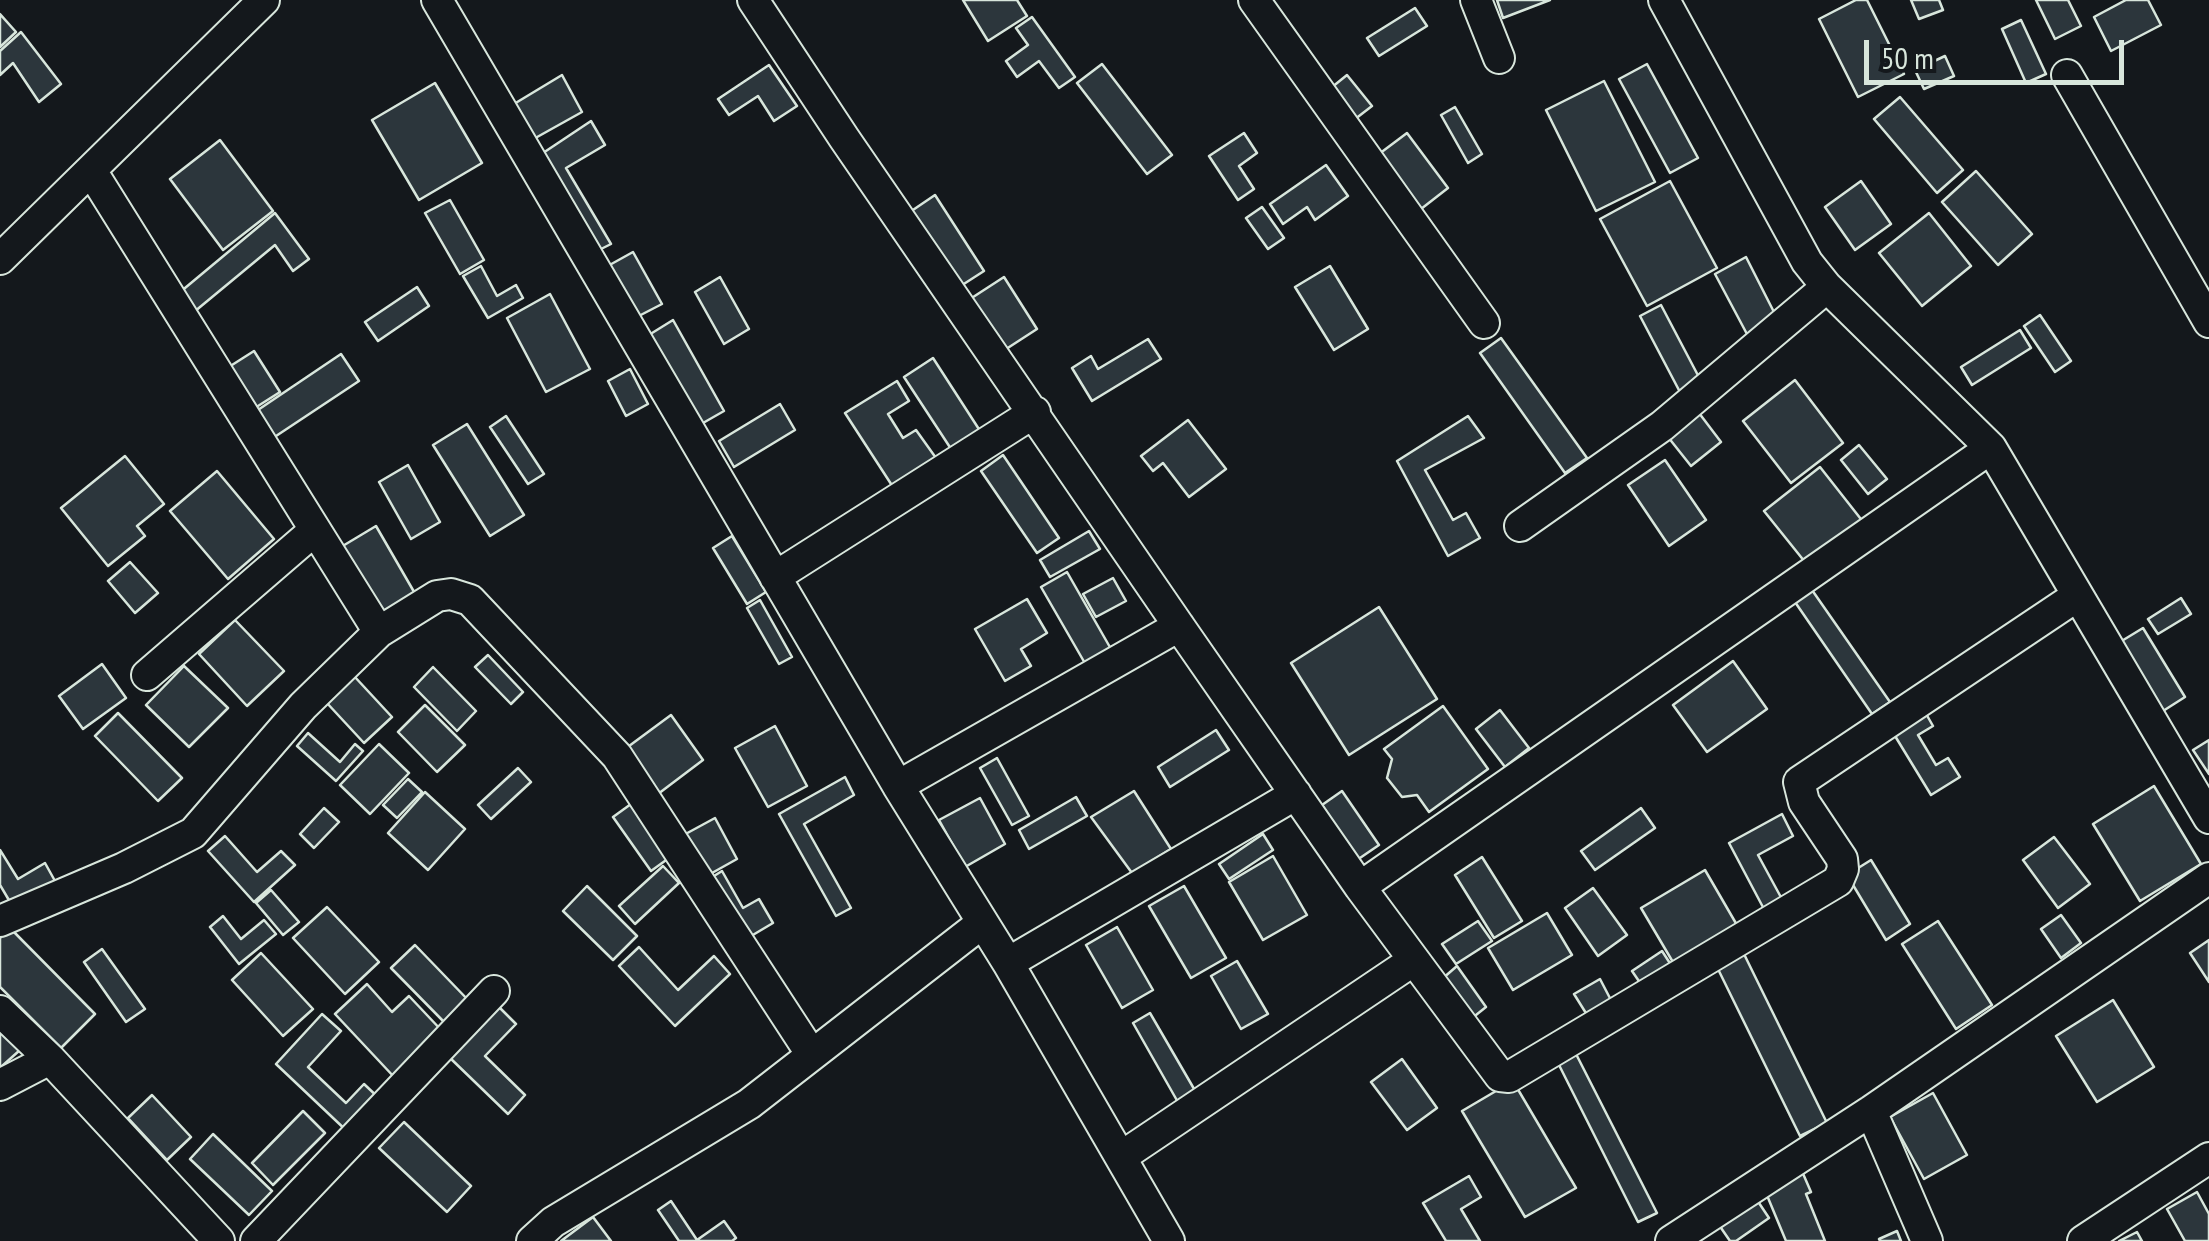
<!DOCTYPE html>
<style>
body{margin:0}
#map{position:relative;width:2209px;height:1241px;overflow:hidden;background:#14181c;font-family:"PT Sans Narrow",sans-serif}
canvas{display:block}
.scale{position:absolute;left:1864px;top:40px;width:260px;height:45px;box-sizing:border-box;border:5px solid #d8e6dc;border-top:0;padding-left:12px;font-size:30px;line-height:35px;white-space:nowrap;color:#d8e6dc;-webkit-text-stroke:8px #14181c;paint-order:stroke}
</style>
<div id="map">
<canvas width="2209" height="1241"></canvas>
<div class="scale">50 m</div>
</div>
<script>
const ctx = document.querySelector('canvas').getContext('2d');
ctx.lineJoin = 'round';
function paint(path, color) { ctx.fillStyle = color; ctx.fill(path, 'evenodd'); }
function stroke(path, color, width, dash) { ctx.strokeStyle = color; ctx.lineWidth = width; ctx.lineCap = dash ? 'butt' : 'round'; ctx.setLineDash(dash || []); ctx.stroke(path); }
const building = new Path2D(`
 M963,0H1017L1027,16L988,41Z
 M1497,0H1550L1503,18Z
 M1856,0H1867L1904,74L1858,97L1819,19Z
 M1911,0H1939L1943,10L1919,19Z
 M2036,0H2068L2081,26L2055,39Z
 M2126,0H2148L2161,25L2111,51L2094,17Z
 M1415,8L1427,26L1379,56L1367,38Z
 M0,14L16,32L0,47Z
 M1032,17L1075,77L1059,88L1039,61L1017,77L1006,61L1028,45L1016,28Z
 M2021,20L2046,74L2026,83L2002,29Z
 M21,32L61,84L39,102L13,63L0,75V51Z
 M1945,56L1954,76L1924,89L1915,70Z
 M1102,64L1172,155L1147,174L1077,83Z
 M1647,64L1698,158L1670,173L1619,79Z
 M769,65L797,106L774,121L758,96L729,115L718,99Z
 M562,75L582,112L530,141L509,107Z
 M1347,75L1372,106L1350,123L1326,92Z
 M1604,81L1655,182L1596,211L1546,110Z
 M435,83L482,163L419,200L372,120Z
 M1900,97L1963,170L1937,193L1874,119Z
 M1455,107L1482,154L1468,163L1441,115Z
 M591,121L605,145L566,168L611,244L593,253L537,157Z
 M1244,133L1257,153L1239,166L1254,189L1238,200L1209,156Z
 M1407,133L1448,188L1421,209L1379,154Z
 M220,140L273,211L223,250L170,179Z
 M1326,165L1348,196L1315,220L1307,207L1283,224L1270,204Z
 M1976,171L2032,234L1998,265L1942,202Z
 M1670,181L1717,268L1647,306L1600,219Z
 M1861,181L1891,224L1855,250L1825,207Z
 M935,195L984,271L956,289L907,214Z
 M450,200L484,260L460,274L425,213Z
 M1262,207L1284,238L1268,249L1246,218Z
 M275,213L309,259L293,271L275,245L194,312L179,293Z
 M1929,213L1971,266L1922,306L1879,253Z
 M633,252L662,304L633,319L606,267Z
 M1746,257L1778,320L1748,336L1715,274Z
 M481,266L497,296L516,285L523,298L488,318L463,276Z
 M1330,266L1368,329L1334,350L1295,287Z
 M720,277L749,329L724,344L695,292Z
 M1004,277L1037,329L1000,353L967,301Z
 M417,287L429,306L378,341L365,322Z
 M550,294L590,369L546,392L507,318Z
 M1661,305L1702,383L1681,394L1640,316Z
 M2040,315L2071,361L2055,372L2024,326Z
 M673,320L724,411L696,427L644,338Z
 M2020,330L2031,348L1972,385L1961,367Z
 M1501,338L1587,458L1565,473L1480,353Z
 M1148,339L1161,359L1092,401L1072,368L1091,356L1098,369Z
 M254,351L280,392L247,413L221,372Z
 M341,354L359,381L267,442L249,416Z
 M933,358L984,437L955,455L904,377Z
 M630,369L648,404L626,416L608,381Z
 M1795,380L1843,443L1791,483L1743,421Z
 M897,381L909,401L888,414L903,438L916,430L936,458L893,487L845,413Z
 M780,404L795,430L734,467L719,441Z
 M1699,413L1721,442L1691,466L1668,437Z
 M506,416L544,474L528,484L490,427Z
 M1468,416L1484,438L1425,470L1453,520L1466,513L1480,538L1448,556L1397,461Z
 M1188,420L1226,469L1189,497L1163,463L1153,471L1141,456Z
 M467,424L524,515L490,536L433,445Z
 M1859,445L1887,479L1868,494L1841,460Z
 M1003,455L1059,538L1037,553L981,471Z
 M125,456L164,504L137,526L145,536L108,566L61,508Z
 M1665,460L1706,520L1669,546L1628,485Z
 M408,465L440,522L411,539L379,482Z
 M1820,467L1864,523L1809,567L1764,511Z
 M217,471L274,539L228,579L170,511Z
 M376,526L417,597L382,619L341,547Z
 M1089,531L1100,549L1050,577L1040,560Z
 M732,536L766,592L747,604L713,548Z
 M130,562L158,593L135,613L108,581Z
 M1067,572L1115,656L1090,672L1041,587Z
 M1113,578L1126,601L1096,617L1083,594Z
 M1812,590L1890,702L1872,714L1795,602Z
 M2181,598L2191,614L2158,634L2148,619Z
 M1027,599L1047,633L1021,649L1031,666L1005,681L975,629Z
 M760,600L792,657L779,664L747,608Z
 M1379,607L1437,699L1349,755L1291,663Z
 M235,620L284,671L247,706L199,654Z
 M2143,628L2185,697L2163,711L2120,642Z
 M488,655L523,692L511,704L475,667Z
 M1733,661L1767,709L1707,752L1673,705Z
 M102,664L126,698L83,729L59,696Z
 M184,666L228,708L189,747L146,705Z
 M433,667L476,711L457,731L414,687Z
 M354,676L392,717L364,743L326,702Z
 M425,705L465,745L437,772L398,732Z
 M1443,706L1488,769L1429,812L1417,795L1402,797L1387,778L1392,759L1384,749Z
 M1500,710L1529,748L1505,767L1476,729Z
 M1925,712L1933,726L1918,735L1936,765L1948,758L1960,777L1931,795L1892,731Z
 M118,713L182,778L158,801L95,736Z
 M671,715L703,760L658,794L625,749Z
 M775,726L807,786L768,807L735,748Z
 M1216,730L1229,750L1170,787L1158,767Z
 M308,733L340,762L355,744L363,751L336,781L297,746Z
 M2209,740V774L2193,750Z
 M379,744L409,773L370,814L340,785Z
 M997,758L1029,816L1012,825L980,768Z
 M518,768L531,782L491,819L478,805Z
 M845,777L854,795L804,824L851,908L836,916L779,814Z
 M408,779L422,792L397,818L383,805Z
 M2154,786L2201,864L2140,901L2093,824Z
 M1134,791L1171,849L1132,873L1091,817Z
 M1342,791L1379,845L1357,860L1322,805Z
 M425,792L465,829L428,870L388,833Z
 M1076,797L1087,816L1029,849L1019,830Z
 M980,798L1005,844L965,867L939,820Z
 M631,804L669,858L651,871L613,817Z
 M324,808L339,822L314,848L300,834Z
 M1641,808L1655,828L1595,870L1581,851Z
 M1782,814L1793,836L1758,855L1783,901L1765,911L1729,843Z
 M715,818L737,859L703,878L680,837Z
 M1263,834L1273,850L1229,879L1219,864Z
 M225,836L257,872L281,851L295,865L254,902L208,851Z
 M2054,837L2090,884L2058,908L2023,860Z
 M0,850L18,879L45,863L55,881L13,907L0,885Z
 M1273,856L1307,915L1263,940L1229,882Z
 M1482,857L1522,921L1494,938L1455,875Z
 M1871,860L1910,924L1886,940L1847,875Z
 M663,866L679,883L635,924L619,906Z
 M1705,870L1741,932L1677,969L1641,908Z
 M722,871L743,908L759,899L773,923L741,942L706,881Z
 M587,886L637,936L613,960L563,911Z
 M1184,886L1226,958L1191,978L1149,906Z
 M1593,888L1627,935L1598,956L1565,908Z
 M271,890L299,922L283,935L256,903Z
 M327,907L379,962L345,994L293,938Z
 M1547,913L1572,955L1513,990L1488,948Z
 M2061,915L2081,943L2061,958L2041,929Z
 M223,916L241,939L264,920L276,934L239,964L210,927Z
 M1478,921L1492,941L1456,964L1442,944Z
 M1938,921L1992,1005L1956,1029L1902,944Z
 M1117,927L1153,990L1122,1008L1086,945Z
 M10,928L95,1014L61,1048L0,987V938Z
 M2209,940V982L2190,953Z
 M415,945L470,1002L447,1025L391,968Z
 M639,947L678,990L714,956L730,974L675,1026L619,966Z
 M102,949L145,1009L126,1022L84,962Z
 M1662,951L1675,971L1645,990L1632,971Z
 M1743,952L1827,1123L1800,1136L1716,965Z
 M261,953L313,1009L283,1036L232,980Z
 M1237,961L1268,1014L1241,1029L1211,976Z
 M1457,966L1486,1007L1471,1019L1442,979Z
 M1600,979L1613,1004L1589,1018L1574,994Z
 M367,984L392,1012L409,996L443,1032L395,1078L335,1014Z
 M2113,1000L2154,1067L2097,1102L2056,1036Z
 M497,1005L516,1024L485,1056L525,1095L508,1114L448,1056Z
 M1150,1013L1197,1094L1179,1104L1133,1023Z
 M322,1014L341,1031L308,1067L346,1103L364,1084L382,1101L350,1134L276,1064Z
 M0,1030L20,1050L1,1067L0,1066Z
 M1575,1052L1657,1213L1638,1222L1557,1061Z
 M1402,1059L1437,1108L1407,1130L1371,1082Z
 M1513,1081L1576,1188L1525,1217L1462,1111Z
 M1933,1093L1967,1155L1924,1179L1890,1117Z
 M152,1095L191,1137L167,1160L128,1118Z
 M303,1111L325,1133L273,1185L252,1163Z
 M404,1122L471,1186L447,1212L379,1148Z
 M213,1134L272,1191L249,1215L190,1159Z
 M1801,1169L1811,1192L1806,1194L1825,1241H1786L1766,1193Z
 M1469,1176L1481,1197L1461,1209L1480,1241H1446L1423,1203Z
 M2197,1192L2209,1214V1241H2185L2167,1209Z
 M1757,1200L1769,1218L1736,1241H1730L1719,1225Z
 M671,1201L697,1240L724,1221L736,1238L732,1241H679L658,1210Z
 M593,1217L611,1241H561Z
 M1897,1231L1901,1241H1880L1879,1239Z
 M2137,1232L2142,1241H2119Z`);
paint(building, '#2c363c');
stroke(building, '#d8e6dc', 2.5);
const street = new Path2D(`
 M437,0L898,786L1008,963L1169,1241
 M753,0L844,138L1179,626L1360,887L1500,1076L1509,1077L1838,881L1843,869L1842,859L1804,802L1799,782L2077,596
 M1254,0L1484,323
 M1476,0L1499,58
 M1664,0L1807,262L1827,287L1991,448L2209,818
 M2067,75L2209,322
 M92,172L379,632
 M0,259L264,0
 M1520,526L1662,426L1827,287
 M775,577L1035,412
 M147,675L315,530
 M898,786L1179,626
 M1360,887L1991,448
 M0,921L124,868L193,833L303,706L379,632L437,596L451,594L470,600L617,756L812,1055
 M1008,963L1296,794
 M0,1011L50,1059L219,1241
 M0,1085L50,1059
 M1871,1111L1927,1241
 M1121,1157L1414,960
 M256,1241L494,991
 M532,1241L553,1222L749,1104L982,923
 M1671,1241L1871,1111L2209,878
 M2083,1241L2209,1158`);
stroke(street, '#d8e6dc', 34);
stroke(street, '#14181c', 30);
</script>
